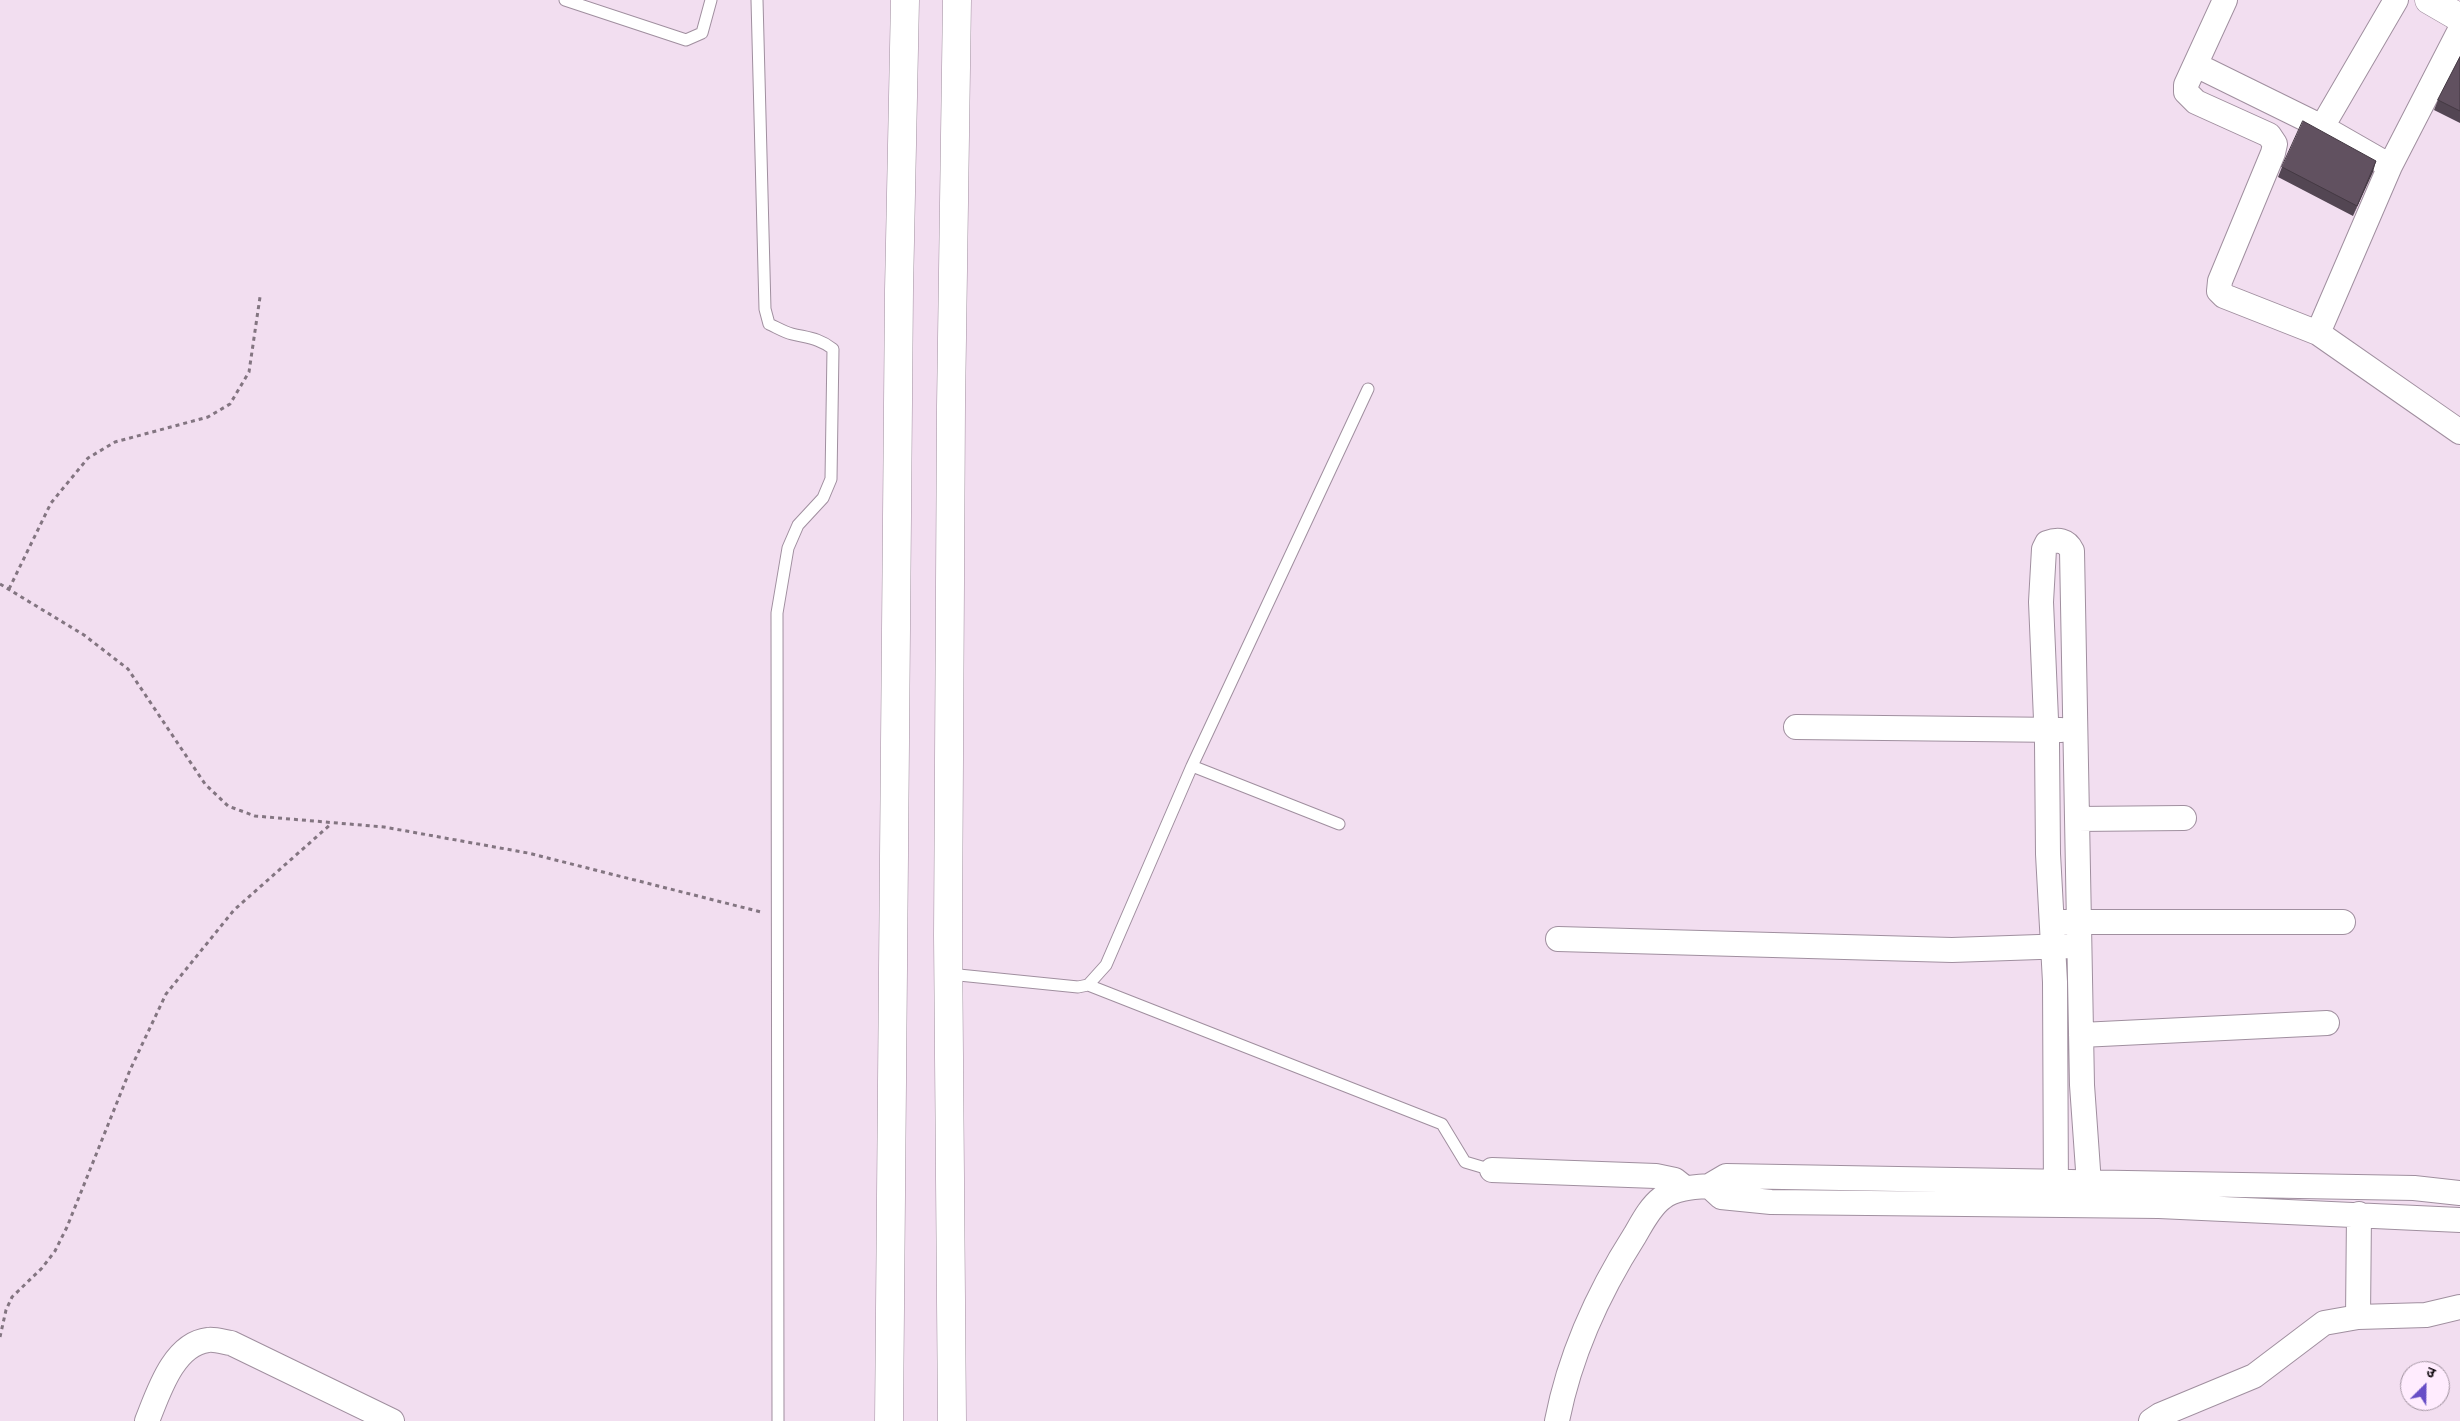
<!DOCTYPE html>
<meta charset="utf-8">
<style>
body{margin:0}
#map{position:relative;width:2460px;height:1421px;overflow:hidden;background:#f2def0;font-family:"Sofia Sans Condensed","Noto Sans Devanagari",sans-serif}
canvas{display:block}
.north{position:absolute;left:2400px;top:1361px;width:50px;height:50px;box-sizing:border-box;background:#ffecfe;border:1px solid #a0929f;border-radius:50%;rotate:23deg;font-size:14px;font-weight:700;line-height:20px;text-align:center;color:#120b11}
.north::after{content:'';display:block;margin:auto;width:18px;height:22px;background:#674dc6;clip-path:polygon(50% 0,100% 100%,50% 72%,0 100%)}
</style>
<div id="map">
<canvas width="2460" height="1421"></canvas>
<div class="north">उ</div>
</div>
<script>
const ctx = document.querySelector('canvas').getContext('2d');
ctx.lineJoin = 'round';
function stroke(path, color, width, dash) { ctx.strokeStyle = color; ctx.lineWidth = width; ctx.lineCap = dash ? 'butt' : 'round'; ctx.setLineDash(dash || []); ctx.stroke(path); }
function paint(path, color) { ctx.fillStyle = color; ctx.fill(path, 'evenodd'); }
const service = new Path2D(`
 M565,0L686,40L702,33L711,0
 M757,0L765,309L769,324C776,327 784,332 792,334C808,338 819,338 833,349L831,479L823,498L798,525L788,548L777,613L778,1421
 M1192,766L1339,824
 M949,974L1078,987L1088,985L1106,965L1192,766L1368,389
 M1088,985L1442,1124L1465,1162L1492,1170`);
const minor = new Path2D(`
 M2225,0L2186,85V92L2196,102L2269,135L2275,144L2273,153L2220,281L2219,291L2224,296L2318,333L2460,432
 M2196,65L2322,127L2390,166
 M2322,127L2396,0
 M2318,333L2390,166L2460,30
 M1796,727L2061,730
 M2077,819L2184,818
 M2063,922H2343
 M1558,939L1952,950L2068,946
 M2081,1035L2327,1023
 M1492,1170L1656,1176L1675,1180L1685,1188
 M2460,1193L2414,1188L1726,1176L1709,1186L1721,1197L1771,1202L2159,1206L2460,1220
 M2056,1198L2055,982L2048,854L2047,743L2041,602L2044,549L2047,543C2058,539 2067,540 2072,551L2082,1085L2090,1198
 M2358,1317L2359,1214
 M147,1421C158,1394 173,1344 208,1340C215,1339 224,1342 231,1343L392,1421
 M1557,1421C1570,1354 1598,1293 1635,1235C1642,1223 1650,1207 1662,1198C1674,1188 1694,1187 1709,1186
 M2151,1421L2160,1415L2254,1376L2324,1323L2358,1317L2426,1315L2460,1307`);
const tertiary = new Path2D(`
 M2429,0L2460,18
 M889,1421L899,290L905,0
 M952,1421L948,935L951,406L957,0`);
stroke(service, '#a08f9f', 13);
stroke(minor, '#a08f9f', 26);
stroke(tertiary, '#a08f9f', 29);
stroke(new Path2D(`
 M0,584L84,635L128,669L205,784L228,806L255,816L384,827L528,853L761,912
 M9,589L51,503L88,458L115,442L208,417L230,404L249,372L260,297
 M0,1337L6,1310L12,1297L42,1268L55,1251L67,1227L130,1070L166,994L234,910L331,824`), '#837581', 3, [4, 4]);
stroke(service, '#fff', 11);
stroke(minor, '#fff', 24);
stroke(tertiary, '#fff', 28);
paint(new Path2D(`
 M2460,57V123L2434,110L2438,100Z
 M2376,161L2353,216L2278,177L2282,167Z`), '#534653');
paint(new Path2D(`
 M2376,161L2373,172L2353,216L2357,206Z`), '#443943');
const building = new Path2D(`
 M2460,57V111L2438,100Z
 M2303,121L2376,161L2357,206L2282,167Z`);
paint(building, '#615160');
stroke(building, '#443943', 1);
</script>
